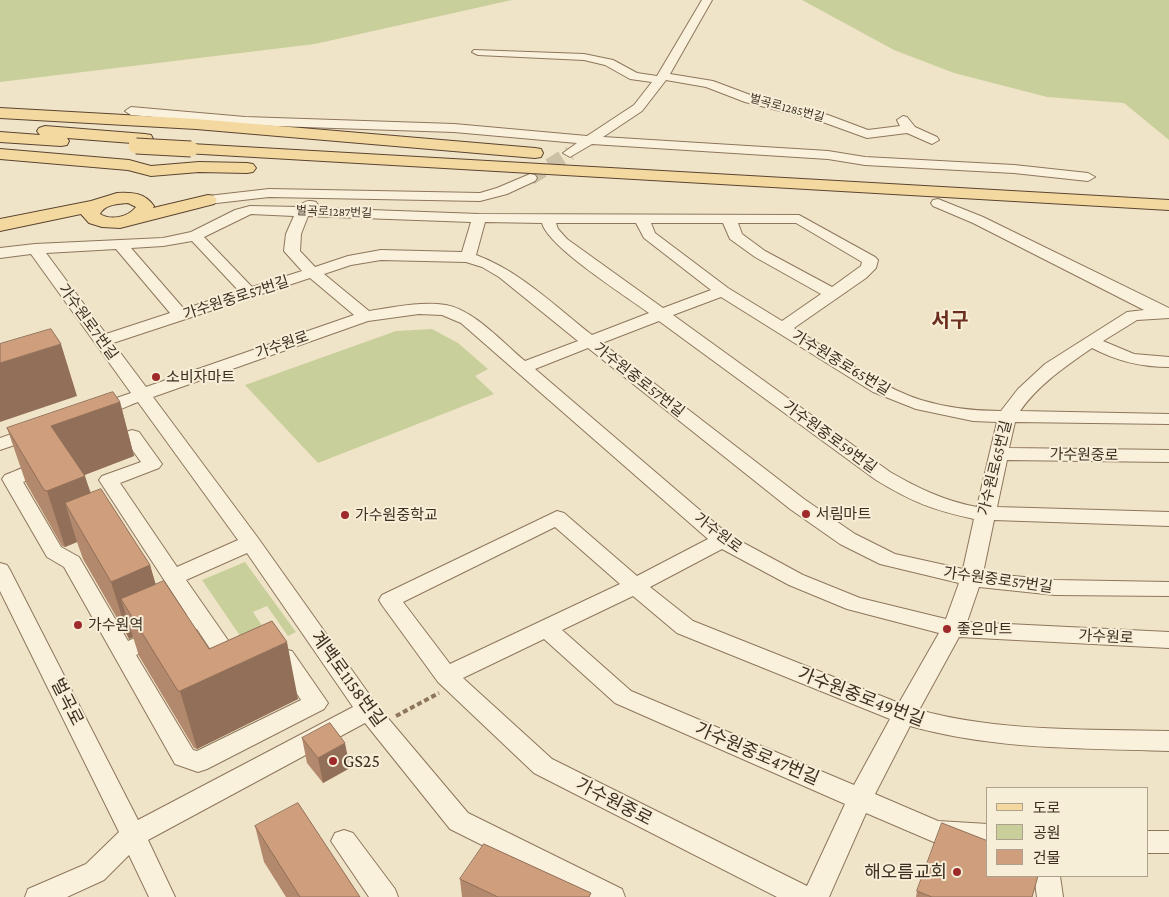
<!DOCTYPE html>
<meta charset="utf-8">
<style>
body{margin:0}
#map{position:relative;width:1169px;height:897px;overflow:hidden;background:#f0e4c8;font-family:"Crimson Pro","Noto Sans KR",serif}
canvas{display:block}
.legend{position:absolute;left:986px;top:787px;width:162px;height:90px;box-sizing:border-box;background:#f7eed8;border:1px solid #ada18e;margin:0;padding:6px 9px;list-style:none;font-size:15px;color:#3d2e20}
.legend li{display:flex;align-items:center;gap:10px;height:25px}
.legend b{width:25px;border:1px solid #ada18e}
</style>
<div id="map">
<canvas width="1169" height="897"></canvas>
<ul class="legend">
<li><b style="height:6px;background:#f3d9a0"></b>도로</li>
<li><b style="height:14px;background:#c9cf9b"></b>공원</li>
<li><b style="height:14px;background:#cf9f7d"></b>건물</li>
</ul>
</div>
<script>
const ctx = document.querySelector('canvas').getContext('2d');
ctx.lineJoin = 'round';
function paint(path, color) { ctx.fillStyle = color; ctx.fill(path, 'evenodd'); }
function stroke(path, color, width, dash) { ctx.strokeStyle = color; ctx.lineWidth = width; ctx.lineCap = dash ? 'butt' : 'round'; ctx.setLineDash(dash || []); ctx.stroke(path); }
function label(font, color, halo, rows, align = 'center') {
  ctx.font = font + ' "Crimson Pro","Noto Sans KR",serif'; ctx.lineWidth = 4; ctx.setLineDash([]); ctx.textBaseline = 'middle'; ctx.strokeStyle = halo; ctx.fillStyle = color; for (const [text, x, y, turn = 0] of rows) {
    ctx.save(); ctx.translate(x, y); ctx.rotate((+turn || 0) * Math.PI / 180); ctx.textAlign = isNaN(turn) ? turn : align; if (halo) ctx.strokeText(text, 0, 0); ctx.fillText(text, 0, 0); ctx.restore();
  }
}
paint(new Path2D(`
 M0,0H512L315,44L0,82Z
 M802,0H1169V140L1124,103L1047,97L954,73L894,50Z
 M432,329L458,343L488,369L475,376L494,394L318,463L245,385L396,331Z
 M245,562L296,632L288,636L267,606L253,612L273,642L251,652L202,580Z`), '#c9cf9b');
stroke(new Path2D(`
 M530,178L570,153`), '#ccc0a6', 15, [15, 8]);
const minor = new Path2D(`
 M702,0H712L670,74L713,81L753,96L828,115L868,130L900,126L897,120L903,116L907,117L915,127L937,137L939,140L932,144L907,133L867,138L820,121L745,102L706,87L666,80L642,111L603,137L828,151L865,157L1014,165L1088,173L1095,177L1088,181L1014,173L865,165L828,159L592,144L570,157L563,153L577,143L454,132L245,125L131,115L125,111L131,107L245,117L454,124L587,136L634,105L652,82L630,79L605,65L584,60L478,55L472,52L474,50L584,54L613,60L637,73L657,76Z
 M530,174L535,175L537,178L535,181L507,194L480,201L269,197L208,204L203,203L201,200L203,197L208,196L269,189L480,193L497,188Z
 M938,199L983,217L1169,308V318L1137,320L1103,341L1134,354L1169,357V367C1141,367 1117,361 1092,348C1065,367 1039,384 1020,411L1169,414V424L1015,422L1009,448L1169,450V462L1007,460L997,507L1169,512V526L994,520L983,573L1055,580L1169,582V596L1055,595L979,587L967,622L1169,632V648L959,637L919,710C1000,732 1086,729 1169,731V751C1082,748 995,750 910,726L875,794L938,821L988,824V846L936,843L866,813L829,897H777L534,773L438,682L382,605L379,600L382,595L557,511L564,513L637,576L708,539L461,323L442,315L419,314L368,321L153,397L258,538L376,704L468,813L622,889L625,897H586L450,829L365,723L148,840L175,897H149L129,855L104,880L67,897H25L28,889L86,864L119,832L0,591V563L7,565L10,570L138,820L353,707L247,553L186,580L241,659L244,665L241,671L233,673L225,671L197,629L136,655L193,750L197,751L301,700L280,668L273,670L265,668L262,662C268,651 281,648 292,651L328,703L324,709L207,769L198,772L175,764L64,567L47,557L2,479L5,475C19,470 37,459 52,463L55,467L52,471L23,482L61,547L79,557L128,641L187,615L99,480L102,476L141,462L128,444L106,451L99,449L97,445L99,441L132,430L139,432L162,464L159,468L120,483L177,567L238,540L138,402C124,407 104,419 90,415L87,411L90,407L131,393L31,254L0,258V248L35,244L163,238L191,232L235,210L250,206L299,207C304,201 308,200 316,202L318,205L316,208L479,214L799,215L875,257L878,260L876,268L866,278L794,328C833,352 877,386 921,400C947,408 975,411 1001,411L1018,389L1045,364L1127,312L1144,310L973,223L933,206L931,203L933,200ZM251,214L294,216L286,234L284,251L302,271L252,287L204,237ZM308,216L471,222L462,252L381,250L348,256L315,267L300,251L301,234ZM485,222L542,223C548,247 626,296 649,313L592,335C556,307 520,271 476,255ZM556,223H636L644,238L711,290L663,308L567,239L558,229ZM651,223H723L730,239L755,257L821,294L782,321L728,288L655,233ZM738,223H796L862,262L861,266L832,287L765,251L742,234ZM192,241L239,291L184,309L131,248L163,246ZM116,249L170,313L106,334L46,253ZM381,260L466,262L482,267L499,277L578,341L525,361C503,343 474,310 446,305C421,301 394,307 369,311L324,274L351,265ZM310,278L354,315L146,387L113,343ZM721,297L873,392L916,409L973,421L997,422L977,507C944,501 918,488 890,472L673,315ZM659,321L876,480C912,502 933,510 974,519L963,569L895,554L855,534L804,499L602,343ZM588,348L790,509L840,544L880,564L959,583L946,619L860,598L803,575L729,535L535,369ZM555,527L620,584L450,664L403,602ZM722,549L789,585L847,609L939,633L899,703L693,621L650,587ZM633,596L677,633L890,719L854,785L631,691L562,630ZM544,639L615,703L845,804L807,886L552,759L463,678Z
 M34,426L41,428L43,432L41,436L0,450V438Z
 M344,830L353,833L395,889L398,897H369L331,841L335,833Z
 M1148,831H1169V853H1148Z
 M1034,876H1060L1063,897H1037Z`);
const major = new Path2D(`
 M0,108L196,119L535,148L541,149L543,153L541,157L535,158L196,129L0,118Z
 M45,126L145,134L151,135L153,139L151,143L145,144L67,138L69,141L67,145L61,146L0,142V132L40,135L37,131L39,128Z
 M191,144L1169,200V210L185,153L183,149L185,145Z
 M0,149L129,160L151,166L199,162L247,163L253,164L256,168L253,172L247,173L199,172L151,176L128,170L0,159Z
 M117,193C132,192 145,193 154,206L153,208L208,195L214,196L217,200L214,204L120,228L102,227L89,223L81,214L0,231V219L91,201ZM128,203L136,207C128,217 111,221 100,214C105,204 118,204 128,203Z`);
stroke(minor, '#8d765c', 2);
stroke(major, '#5b4430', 2);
stroke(new Path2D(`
 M396,716L439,693`), '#8d765c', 4, [5, 3]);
paint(minor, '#faf1dc');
paint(major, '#f3d9a0');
const majorBridge = new Path2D(`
 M136,146L191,149`);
stroke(majorBridge, '#5b4430', 17, []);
stroke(majorBridge, '#f3d9a0', 15);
paint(new Path2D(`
 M120,402L134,456L84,475L91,493L150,565L156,585L209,649L298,699L197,749L194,748L139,656L133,637L129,639L83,559L77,542L65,547L62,546L26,483L7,428Z
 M302,738L350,768L323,783L307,763Z
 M255,826L360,897H286L264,862Z
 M460,879L591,897H462Z
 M917,891L1032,897H916Z`), '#b2896c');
paint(new Path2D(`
 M61,344L77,396L0,422V363Z
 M120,402L134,456L69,481L51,426Z
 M85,476L102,531L65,503L77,542L65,547L47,491Z
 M150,565L166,622L121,599L133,637L129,639L111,582Z
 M287,642L298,699L197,749L180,691Z
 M345,743L350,768L323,783L318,758Z`), '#916f58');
const building = new Path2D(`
 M51,329L61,344L0,363V344Z
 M113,392L120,402L51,426L85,476L47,491L44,490L7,428Z
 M101,489L150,565L111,582L65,503Z
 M164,581L209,649L272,621L287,642L180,691H178L121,599Z
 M330,723L345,743L318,758L302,738Z
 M298,803L360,897H300L255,826Z
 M942,823L988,841V876H1038L1032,897H932L917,891Z
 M484,844L591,893L589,897H498L460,879Z`);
paint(building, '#cf9f7d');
stroke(building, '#916f58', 1);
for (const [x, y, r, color] of [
 [156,377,5,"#9e2a2b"],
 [806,514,5,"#9e2a2b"],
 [345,515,5,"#9e2a2b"],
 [78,625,5,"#9e2a2b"],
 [947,629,5,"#9e2a2b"],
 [333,761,5,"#9e2a2b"],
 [957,872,5,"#9e2a2b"]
]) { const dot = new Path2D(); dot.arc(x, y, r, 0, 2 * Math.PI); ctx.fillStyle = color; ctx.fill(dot); stroke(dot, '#f7eed8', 2); }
label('12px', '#3d2e20', '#f7eed8', [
 ["벌곡로1285번길",787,108,15],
 ["벌곡로1287번길",334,212,2]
]);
label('15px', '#3d2e20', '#f7eed8', [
 ["가수원중로57번길",236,298,-18],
 ["가수원로7번길",88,322,54],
 ["가수원로",282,345,-19],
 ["가수원중로65번길",841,363,31],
 ["가수원중로57번길",639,380,38],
 ["가수원중로59번길",830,437,36],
 ["가수원중로",1084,455,1],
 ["가수원로65번길",995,468,-76],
 ["가수원로",718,533,37],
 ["가수원중로57번길",998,580,8],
 ["가수원로",1106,637,3]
]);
label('15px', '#3d2e20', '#f7eed8', [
 ["소비자마트",166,377],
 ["서림마트",816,514],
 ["가수원중학교",355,515],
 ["가수원역",88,625],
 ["좋은마트",957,629]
], 'left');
label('18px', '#3d2e20', '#f7eed8', [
 ["계백로1158번길",348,679,54],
 ["가수원중로49번길",861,697,21],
 ["벌곡로",67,702,63],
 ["가수원중로47번길",757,754,23],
 ["가수원중로",614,802,27]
]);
label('18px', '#3d2e20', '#f7eed8', [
 ["GS25",343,761],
 ["해오름교회",947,872,"right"]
], 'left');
label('bold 20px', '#6b2e1e', '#f7eed8', [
 ["서구",950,321]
]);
</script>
